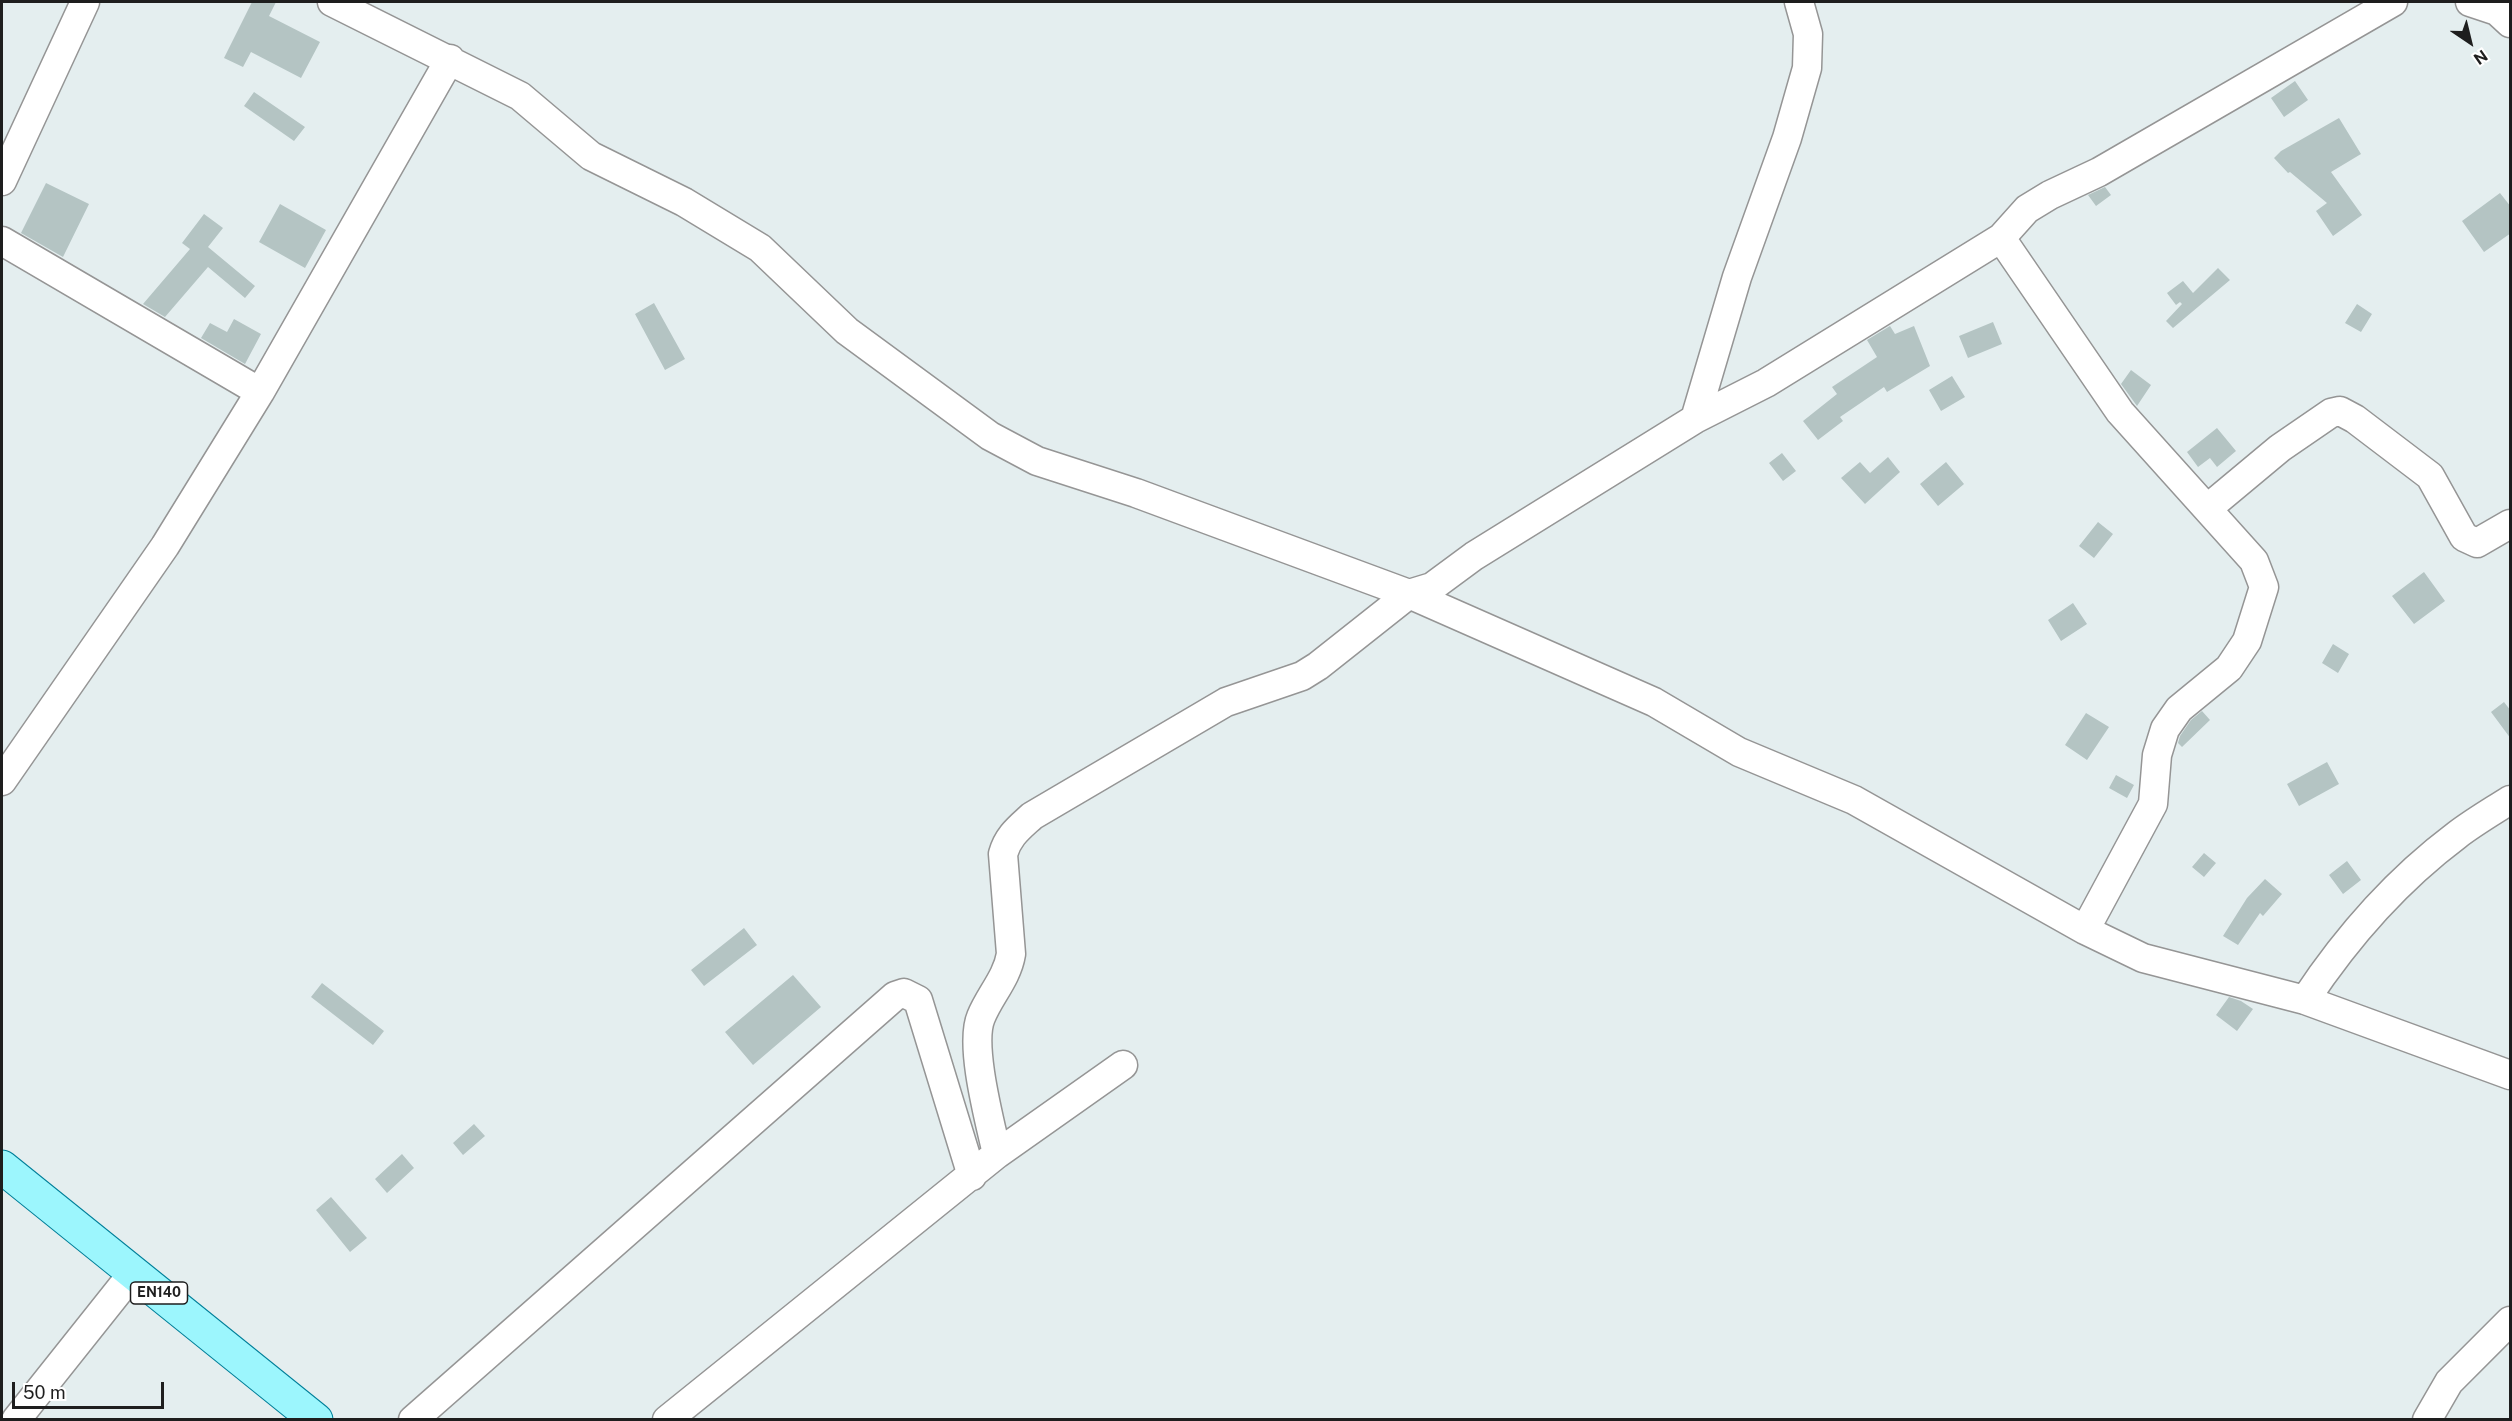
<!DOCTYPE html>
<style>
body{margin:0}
#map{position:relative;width:2512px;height:1421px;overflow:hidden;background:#e4eeef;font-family:"Public Sans",sans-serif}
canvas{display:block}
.frame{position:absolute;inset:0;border:3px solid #1e1e1e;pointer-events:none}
.north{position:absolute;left:2440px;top:12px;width:60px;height:60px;-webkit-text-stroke:4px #fff;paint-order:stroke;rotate:145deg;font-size:16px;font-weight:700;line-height:24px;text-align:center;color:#1e1e1e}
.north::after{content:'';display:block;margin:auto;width:21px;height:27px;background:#1e1e1e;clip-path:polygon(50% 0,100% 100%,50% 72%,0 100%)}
.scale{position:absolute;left:12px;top:1382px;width:152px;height:27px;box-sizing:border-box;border:3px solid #1e1e1e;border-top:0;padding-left:8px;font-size:18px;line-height:21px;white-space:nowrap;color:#1e1e1e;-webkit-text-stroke:4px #fff;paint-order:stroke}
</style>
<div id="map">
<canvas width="2512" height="1421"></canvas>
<div class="frame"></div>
<div class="north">N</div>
<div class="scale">50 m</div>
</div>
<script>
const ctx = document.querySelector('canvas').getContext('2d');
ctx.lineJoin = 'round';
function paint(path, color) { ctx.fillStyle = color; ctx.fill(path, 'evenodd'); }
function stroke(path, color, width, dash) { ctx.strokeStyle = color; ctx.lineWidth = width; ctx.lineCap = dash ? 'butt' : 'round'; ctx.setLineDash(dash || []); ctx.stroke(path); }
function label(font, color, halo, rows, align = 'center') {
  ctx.font = font + ' "Public Sans",sans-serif'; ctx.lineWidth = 4.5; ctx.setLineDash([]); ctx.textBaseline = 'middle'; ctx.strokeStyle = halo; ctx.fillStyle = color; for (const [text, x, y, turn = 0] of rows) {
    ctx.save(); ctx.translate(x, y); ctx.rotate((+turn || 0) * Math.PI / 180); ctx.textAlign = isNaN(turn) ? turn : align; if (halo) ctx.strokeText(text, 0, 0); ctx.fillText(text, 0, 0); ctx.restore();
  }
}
paint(new Path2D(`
 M252,2H276L269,16L320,42L301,78L251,52L243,67L224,58Z
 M2295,81L2308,100L2284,117L2271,98Z
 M254,92L305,127L294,141L244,106Z
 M2339,118L2361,154L2331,172L2362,215L2333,236L2316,211L2327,203L2290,172L2288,173L2274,158L2281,151Z
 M46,183L89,204L63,257L21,233Z
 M2105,187L2111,195L2096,206L2088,195Z
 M2500,193L2511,207V233L2484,252L2462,221Z
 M280,204L326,230L305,268L259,242Z
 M204,214L223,228L208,247L255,286L245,298L208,267L165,317L143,304L190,249L182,243Z
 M2218,268L2230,280L2173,328L2166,321L2182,304L2180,302L2176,305L2167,293L2183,281L2193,293Z
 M654,303L685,359L665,370L635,314Z
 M2357,304L2372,314L2361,332L2345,323Z
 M234,319L261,334L245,364L201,338L210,323L227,332Z
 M1993,322L2002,344L1968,358L1959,336Z
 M1890,326L1895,334L1914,326L1930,366L1887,392L1884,387L1840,417L1843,421L1818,440L1803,421L1837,394L1832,387L1877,357L1867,340Z
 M2131,370L2151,385L2137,406L2121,384Z
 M1952,376L1965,397L1941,411L1929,390Z
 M2217,428L2236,451L2217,467L2210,458L2198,467L2187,452Z
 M1782,453L1796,471L1783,481L1769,463Z
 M1888,457L1900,472L1865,504L1841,478L1860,462L1870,473Z
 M1946,462L1964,484L1938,506L1920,484Z
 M2098,522L2113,534L2094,558L2079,546Z
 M2424,572L2445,601L2414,624L2392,596Z
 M2073,603L2087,624L2061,641L2048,620Z
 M2333,644L2349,654L2338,673L2322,663Z
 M2504,702L2511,711V739L2491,712Z
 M2202,711L2210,720L2182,747L2178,743L2180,736L2191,720Z
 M2086,713L2109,727L2087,760L2065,745Z
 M2327,762L2339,784L2299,806L2287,784Z
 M2116,775L2134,785L2127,798L2109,788Z
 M2204,853L2216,863L2204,877L2192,867Z
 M2347,861L2361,880L2343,894L2329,875Z
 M2265,879L2282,894L2263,916L2260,913L2238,945L2223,936L2247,898Z
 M744,928L757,945L704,986L691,970Z
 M793,975L821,1007L753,1065L725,1032Z
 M322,983L384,1031L373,1045L311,997Z
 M2229,997L2241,1001L2253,1009L2237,1031L2216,1015Z
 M474,1124L485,1136L463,1155L453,1143Z
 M402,1154L414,1168L387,1193L375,1179Z
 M331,1197L367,1238L350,1252L316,1210Z`), '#b4c4c3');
const minor = new Path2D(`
 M332,2L520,96L591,156L684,202L760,248L847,331L990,436L1037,461L1136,493L1409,594L1654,702L1739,752L1854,800L2085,930L2143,958L2305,1000L2510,1075
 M2470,2L2497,11L2510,23
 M2,181L85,2
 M2001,238L2120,412L2254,561L2264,587L2247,641L2229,668L2179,709L2165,729L2157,755L2153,804L2085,930
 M2,241L260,392
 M1695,419L1737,277L1787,138L1807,68L1808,34L1799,2
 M2208,508L2280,448L2331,413L2340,411L2355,419L2430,476L2464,537L2477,543L2510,524
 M2,781L165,546L260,392L450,59
 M2305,1000C2346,938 2397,880 2457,835C2474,822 2493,811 2510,800
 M997,1154C990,1122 969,1045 981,1017C990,995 1007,978 1011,954L1003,854C1008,836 1019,828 1032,816L1226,702L1302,676L1318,666L1409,594L1432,587L1474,556L1695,419L1766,383L2001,238L2027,209L2050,195L2099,172L2393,2
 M16,1420L133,1273
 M413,1420L895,996L904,993L918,1000L972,1176
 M667,1420L997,1154L1123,1065
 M2427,1420L2449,1382L2510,1321`);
const major = new Path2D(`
 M2,1167L316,1420`);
stroke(minor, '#959595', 31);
stroke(major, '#007f99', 35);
stroke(minor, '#fff', 28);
stroke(major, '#9cf6fd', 33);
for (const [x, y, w] of [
 [159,1293,57]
]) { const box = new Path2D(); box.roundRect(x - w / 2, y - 11, w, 22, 4.5); ctx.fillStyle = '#fff'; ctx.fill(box); stroke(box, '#1e1e1e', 1.5); }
label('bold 14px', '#1e1e1e', null, [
 ["EN140",159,1293]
]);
</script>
